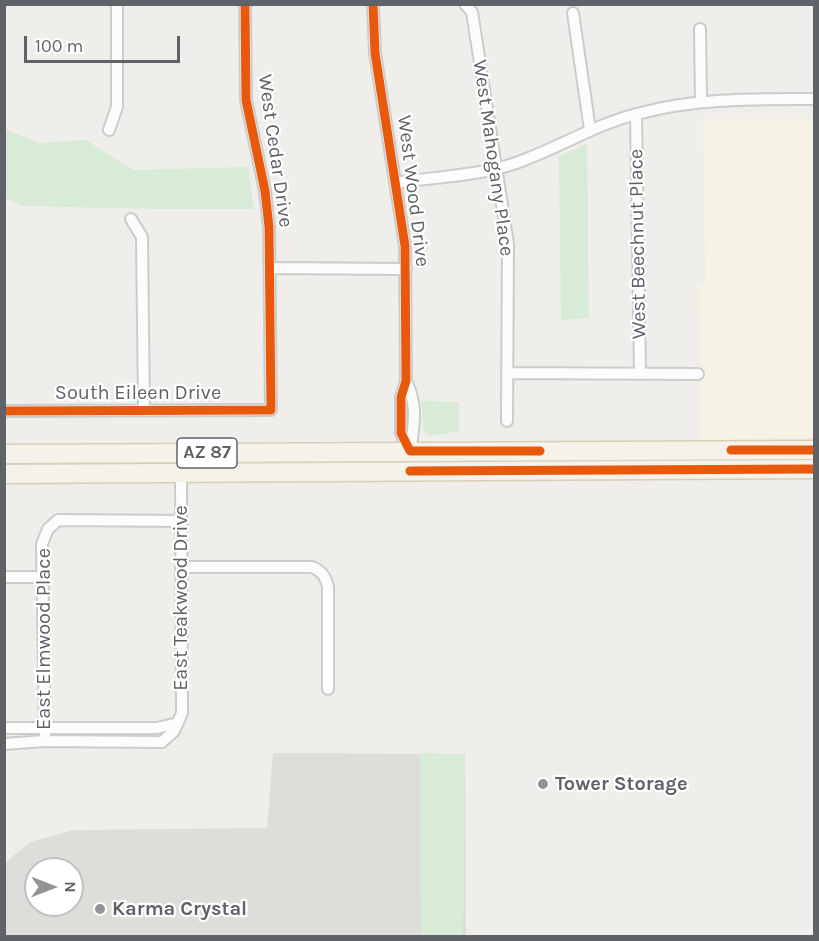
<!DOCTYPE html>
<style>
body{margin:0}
#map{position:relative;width:819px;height:941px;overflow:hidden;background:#efeeea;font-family:Karla,sans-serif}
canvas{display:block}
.frame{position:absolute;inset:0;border:6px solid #5f6368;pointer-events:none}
.north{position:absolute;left:24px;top:857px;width:60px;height:60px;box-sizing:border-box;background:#fff;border:2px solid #bfc1c3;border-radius:50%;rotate:90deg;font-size:16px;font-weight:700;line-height:24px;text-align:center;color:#5f6368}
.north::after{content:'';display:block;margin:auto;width:21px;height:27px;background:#919496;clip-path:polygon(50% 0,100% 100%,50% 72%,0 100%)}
.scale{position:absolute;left:24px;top:36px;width:156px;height:27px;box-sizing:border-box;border:3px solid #5f6368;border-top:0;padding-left:8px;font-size:18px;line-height:21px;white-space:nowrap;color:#5f6368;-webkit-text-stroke:4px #fff;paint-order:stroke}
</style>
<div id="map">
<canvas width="819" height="941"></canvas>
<div class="frame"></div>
<div class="north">N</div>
<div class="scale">100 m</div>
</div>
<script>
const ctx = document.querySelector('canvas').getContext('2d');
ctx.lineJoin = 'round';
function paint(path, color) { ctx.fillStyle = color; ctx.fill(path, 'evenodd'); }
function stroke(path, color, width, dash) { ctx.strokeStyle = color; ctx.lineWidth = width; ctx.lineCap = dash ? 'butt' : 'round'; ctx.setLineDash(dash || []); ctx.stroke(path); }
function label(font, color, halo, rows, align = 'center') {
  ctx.font = font + ' Karla,sans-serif'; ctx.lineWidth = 4.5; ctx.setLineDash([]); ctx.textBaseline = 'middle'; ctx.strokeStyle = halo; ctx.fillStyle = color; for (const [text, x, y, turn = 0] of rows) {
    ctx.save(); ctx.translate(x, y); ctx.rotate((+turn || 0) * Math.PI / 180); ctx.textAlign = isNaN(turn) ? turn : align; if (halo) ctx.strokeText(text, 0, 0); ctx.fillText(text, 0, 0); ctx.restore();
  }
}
paint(new Path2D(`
 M703,119H814V437L701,440L699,285H706Z`), '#f7f3e4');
paint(new Path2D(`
 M273,753L465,754L466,936H5V863L30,842L73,830L267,828ZM36,869H72V905H36Z`), '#dfddda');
paint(new Path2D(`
 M5,129L39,143L86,140L133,170L248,167L254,209H158L22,206L5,198Z
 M587,144L589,318L561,320L559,156Z
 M421,401L459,402V431L430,436L424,431Z
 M420,753L465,754L463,936H421Z`), '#d8ebd6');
const minor = new Path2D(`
 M373,4L375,53L405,246L406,381L401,397V433L410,451
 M465,4L472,12L508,244L507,421
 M573,13L590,130
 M700,29L701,102
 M636,114L640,374
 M109,130L117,107V4
 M395,183C433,177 477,176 513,164C555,150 593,125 637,114C695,98 755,99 814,99
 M131,219L142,237L144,410
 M271,268L406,269
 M508,373L698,374
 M406,381C419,408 413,426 410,454
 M4,411L271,410L269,227L265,191L246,100L245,4
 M181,567H312C322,571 326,577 328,587V689
 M4,577H42
 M4,728H157L178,723
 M45,741L42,544L48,529L58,520L181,521
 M4,744L45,741L162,742L174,731L182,713L181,473`);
const primary = new Path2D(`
 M4,454L814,450
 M4,474L814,469`);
stroke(minor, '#cbcccc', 14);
stroke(primary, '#d7ceb8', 21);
stroke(minor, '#fdfcfc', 10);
stroke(primary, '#f4f2e9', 18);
stroke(new Path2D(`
 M373,4L375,53L405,246L406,381L401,397V433L410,451H540
 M4,411L271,410L269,227L265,191L246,100L245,4
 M731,450H814
 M410,471L814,469`), '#e8590c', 9);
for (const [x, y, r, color] of [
 [543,784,6,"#919496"],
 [100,909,6,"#919496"]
]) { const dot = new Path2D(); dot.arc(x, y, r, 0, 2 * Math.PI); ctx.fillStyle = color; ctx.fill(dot); stroke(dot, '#fff', 2); }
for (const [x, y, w] of [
 [207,453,60]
]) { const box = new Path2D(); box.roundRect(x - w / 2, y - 15, w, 30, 4.5); ctx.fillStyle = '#fff'; ctx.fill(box); stroke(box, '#5f6368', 1.5); }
label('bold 18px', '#5f6368', null, [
 ["AZ 87",207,453]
]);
label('20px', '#5f6368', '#fff', [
 ["West Cedar Drive",275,151,82],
 ["West Mahogany Place",493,158,82],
 ["West Wood Drive",413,191,83],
 ["West Beechnut Place",638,244,-91],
 ["South Eileen Drive",138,393],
 ["East Teakwood Drive",181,598,-90],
 ["East Elmwood Place",44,639,-90]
]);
label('bold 20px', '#5f6368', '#fff', [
 ["Tower Storage",555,784],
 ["Karma Crystal",112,909]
], 'left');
</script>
